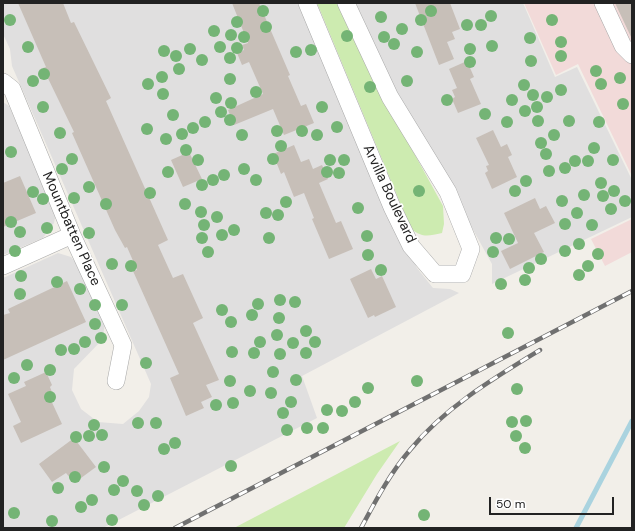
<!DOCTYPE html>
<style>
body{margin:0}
#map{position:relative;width:635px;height:531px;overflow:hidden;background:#f2efe9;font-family:"DM Sans",sans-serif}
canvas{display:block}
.frame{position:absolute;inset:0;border:4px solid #222;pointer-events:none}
.scale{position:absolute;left:489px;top:497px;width:125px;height:18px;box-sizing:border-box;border:2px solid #222;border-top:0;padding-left:5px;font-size:12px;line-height:14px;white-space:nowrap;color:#222;-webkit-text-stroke:3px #fff;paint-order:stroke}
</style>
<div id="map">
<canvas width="635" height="531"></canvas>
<div class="frame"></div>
<div class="scale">50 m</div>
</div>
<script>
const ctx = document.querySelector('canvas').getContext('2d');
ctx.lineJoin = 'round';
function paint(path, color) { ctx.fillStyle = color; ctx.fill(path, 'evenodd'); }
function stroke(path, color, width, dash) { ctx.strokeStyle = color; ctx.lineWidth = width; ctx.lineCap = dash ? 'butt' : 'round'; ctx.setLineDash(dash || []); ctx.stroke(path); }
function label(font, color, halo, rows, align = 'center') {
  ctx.font = font + ' "DM Sans",sans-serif'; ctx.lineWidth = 3.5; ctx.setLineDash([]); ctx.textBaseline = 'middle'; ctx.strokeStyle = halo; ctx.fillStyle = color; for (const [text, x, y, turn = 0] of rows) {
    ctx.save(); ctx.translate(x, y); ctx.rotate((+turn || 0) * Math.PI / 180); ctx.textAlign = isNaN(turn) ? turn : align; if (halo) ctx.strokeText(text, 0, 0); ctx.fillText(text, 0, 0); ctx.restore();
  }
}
paint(new Path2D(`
 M3,3H299L385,203L417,268L433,288L450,289L459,293L302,376L317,418L103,528H3V278L58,253L71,257L80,268L105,324L102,340L74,369L72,390L81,409L98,422L123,424L139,411L149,397L151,384L12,66L10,49L3,34Z
 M355,3H523L555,77L577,67L632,180V217L492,284V264L387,74Z
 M3,102L9,106L56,213L54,223L43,238L3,255Z`), '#e0dfdf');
paint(new Path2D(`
 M524,3H632V176L578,64L556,75Z
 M632,219V252L605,266L591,239Z`), '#f2dad9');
paint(new Path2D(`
 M317,3H337L370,73L443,206L444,224L442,233C428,236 423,238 411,229Z
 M400,441L377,474L344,528H234Z`), '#cdebb0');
stroke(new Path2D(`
 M576,528L632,421`), '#aad3df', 5);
paint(new Path2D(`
 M18,3H63L71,23L74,22L111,98L106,101L168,240L158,245L173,278L183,274L203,318L193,323L219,380L206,385L212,397L201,402L204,408L186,416L170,378L179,374L133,271L137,270L127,247L125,248L115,230L72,133L74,132L43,68L46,67Z
 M232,3H259L290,75L288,76L301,106L306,104L314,123L284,135L273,109L234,125L228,110L263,94L249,62L242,65L237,53L244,50L242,45L248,43Z
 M415,3H450L460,29L452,32L455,39L447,42L454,59L439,65Z
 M615,3H632V39Z
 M467,61L474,77L470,79L481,104L458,113L452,99L455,97L452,90L457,88L449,69Z
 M493,130L501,147L507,144L512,155L508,157L517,177L492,189L485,173L488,171L486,166L489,165L476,138Z
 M294,145L301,162L309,159L313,169L322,165L328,179L319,183L336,223L341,221L353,249L329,259L312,219L314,218L304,193L294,197L284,172L281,174L273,154Z
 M189,152L202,179L183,187L171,160Z
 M20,176L36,213L3,227V183Z
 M535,198L540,209L546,206L555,223L534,233L544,252L510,269L501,251L518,243L504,213Z
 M371,269L376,279L382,276L396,307L375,317L374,315L368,318L350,279Z
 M67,281L86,322L3,360V315L10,313L8,309Z
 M46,372L52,385L50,387L53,395L49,396L62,424L21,443L13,426L21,422L8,394L26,386L24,382Z
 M74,438L96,467L81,478L78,474L71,479L66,473L52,482L39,464Z`), '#c7bfb8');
const minor = new Path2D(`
 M307,3L392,207L411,246L435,274H462L471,249L448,192L390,97L346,3
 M603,3L623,46L632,55
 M3,82L12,89L72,235L123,345L116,381
 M3,266L72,235`);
stroke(minor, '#a9a9a9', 18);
stroke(minor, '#fff', 17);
const rail = new Path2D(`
 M175,528L632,291
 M361,528C375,502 390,473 410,450C444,408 494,378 540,350`);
stroke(rail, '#707070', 4.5);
stroke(rail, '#fff', 3, [9]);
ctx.fillStyle = '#74b475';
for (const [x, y] of [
 [263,11],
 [431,11],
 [491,16],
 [381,17],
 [10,20],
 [421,20],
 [552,20],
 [237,22],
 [467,25],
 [481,25],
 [266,27],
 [402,29],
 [214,31],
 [231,35],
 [347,36],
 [244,37],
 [384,37],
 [530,38],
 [561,42],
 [394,44],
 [492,46],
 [28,47],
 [220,47],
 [237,48],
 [190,49],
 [470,49],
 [311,50],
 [164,51],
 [296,52],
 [417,52],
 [176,56],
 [561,56],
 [230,58],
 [202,60],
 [531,61],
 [470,62],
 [179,69],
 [596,71],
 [44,74],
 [162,77],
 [620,78],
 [230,79],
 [33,81],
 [407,81],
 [148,84],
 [601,84],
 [524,85],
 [370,87],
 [561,90],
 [256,92],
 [163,94],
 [533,95],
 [547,97],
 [216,98],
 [447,100],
 [512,100],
 [231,103],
 [623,104],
 [43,107],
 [322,107],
 [537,107],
 [525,111],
 [221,112],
 [485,114],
 [173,115],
 [230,120],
 [538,121],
 [569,121],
 [205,122],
 [507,122],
 [599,122],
 [337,127],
 [193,128],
 [147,129],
 [277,131],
 [302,131],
 [60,133],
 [182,134],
 [242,135],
 [317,135],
 [554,135],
 [166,139],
 [541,143],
 [281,146],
 [594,148],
 [186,150],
 [11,152],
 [546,154],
 [72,159],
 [273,159],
 [198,160],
 [330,160],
 [344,160],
 [613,160],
 [575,161],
 [588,161],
 [565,168],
 [62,169],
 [244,169],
 [549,171],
 [168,172],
 [327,172],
 [339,173],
 [224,175],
 [213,180],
 [256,180],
 [526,181],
 [601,183],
 [202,185],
 [89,187],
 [419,191],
 [515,191],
 [614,191],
 [33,192],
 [150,193],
 [584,195],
 [603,196],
 [74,198],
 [43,199],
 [562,201],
 [625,201],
 [286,202],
 [106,204],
 [185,204],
 [358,208],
 [611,209],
 [201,212],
 [266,213],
 [577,213],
 [278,215],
 [217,217],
 [11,222],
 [565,224],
 [204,225],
 [592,225],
 [47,228],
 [234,230],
 [20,232],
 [89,233],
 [222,235],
 [367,236],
 [202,238],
 [269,238],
 [496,238],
 [509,239],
 [579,244],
 [15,251],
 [565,251],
 [208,252],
 [493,252],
 [598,254],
 [368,255],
 [541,259],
 [112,264],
 [131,266],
 [588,266],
 [529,268],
 [381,270],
 [579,275],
 [21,276],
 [525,280],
 [57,282],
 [501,284],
 [80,289],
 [20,294],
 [280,300],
 [295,302],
 [258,304],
 [95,305],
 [122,305],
 [222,310],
 [252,315],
 [279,318],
 [231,322],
 [95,324],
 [306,331],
 [508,333],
 [277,335],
 [101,338],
 [85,342],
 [260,342],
 [315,342],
 [293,343],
 [74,349],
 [61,350],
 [232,352],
 [254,353],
 [306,353],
 [280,354],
 [146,363],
 [27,365],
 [50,370],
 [273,372],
 [14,378],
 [296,380],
 [230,381],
 [417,381],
 [368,388],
 [517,389],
 [250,391],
 [271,393],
 [50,397],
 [291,402],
 [355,402],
 [233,403],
 [216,405],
 [327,410],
 [342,411],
 [283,413],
 [526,421],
 [512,422],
 [138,423],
 [156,423],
 [94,425],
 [307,428],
 [323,428],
 [287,430],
 [102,435],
 [89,436],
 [516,436],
 [76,437],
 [175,443],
 [525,448],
 [164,449],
 [231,466],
 [104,467],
 [75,477],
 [123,481],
 [58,488],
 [114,490],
 [137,491],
 [158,496],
 [92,500],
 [144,505],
 [81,507],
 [14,513],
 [424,515],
 [112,520],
 [52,521]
]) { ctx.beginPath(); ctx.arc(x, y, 6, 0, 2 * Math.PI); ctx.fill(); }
label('14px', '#222', '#fff', [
 ["Arvilla Boulevard",389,194,65],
 ["Mountbatten Place",71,229,66]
]);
</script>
